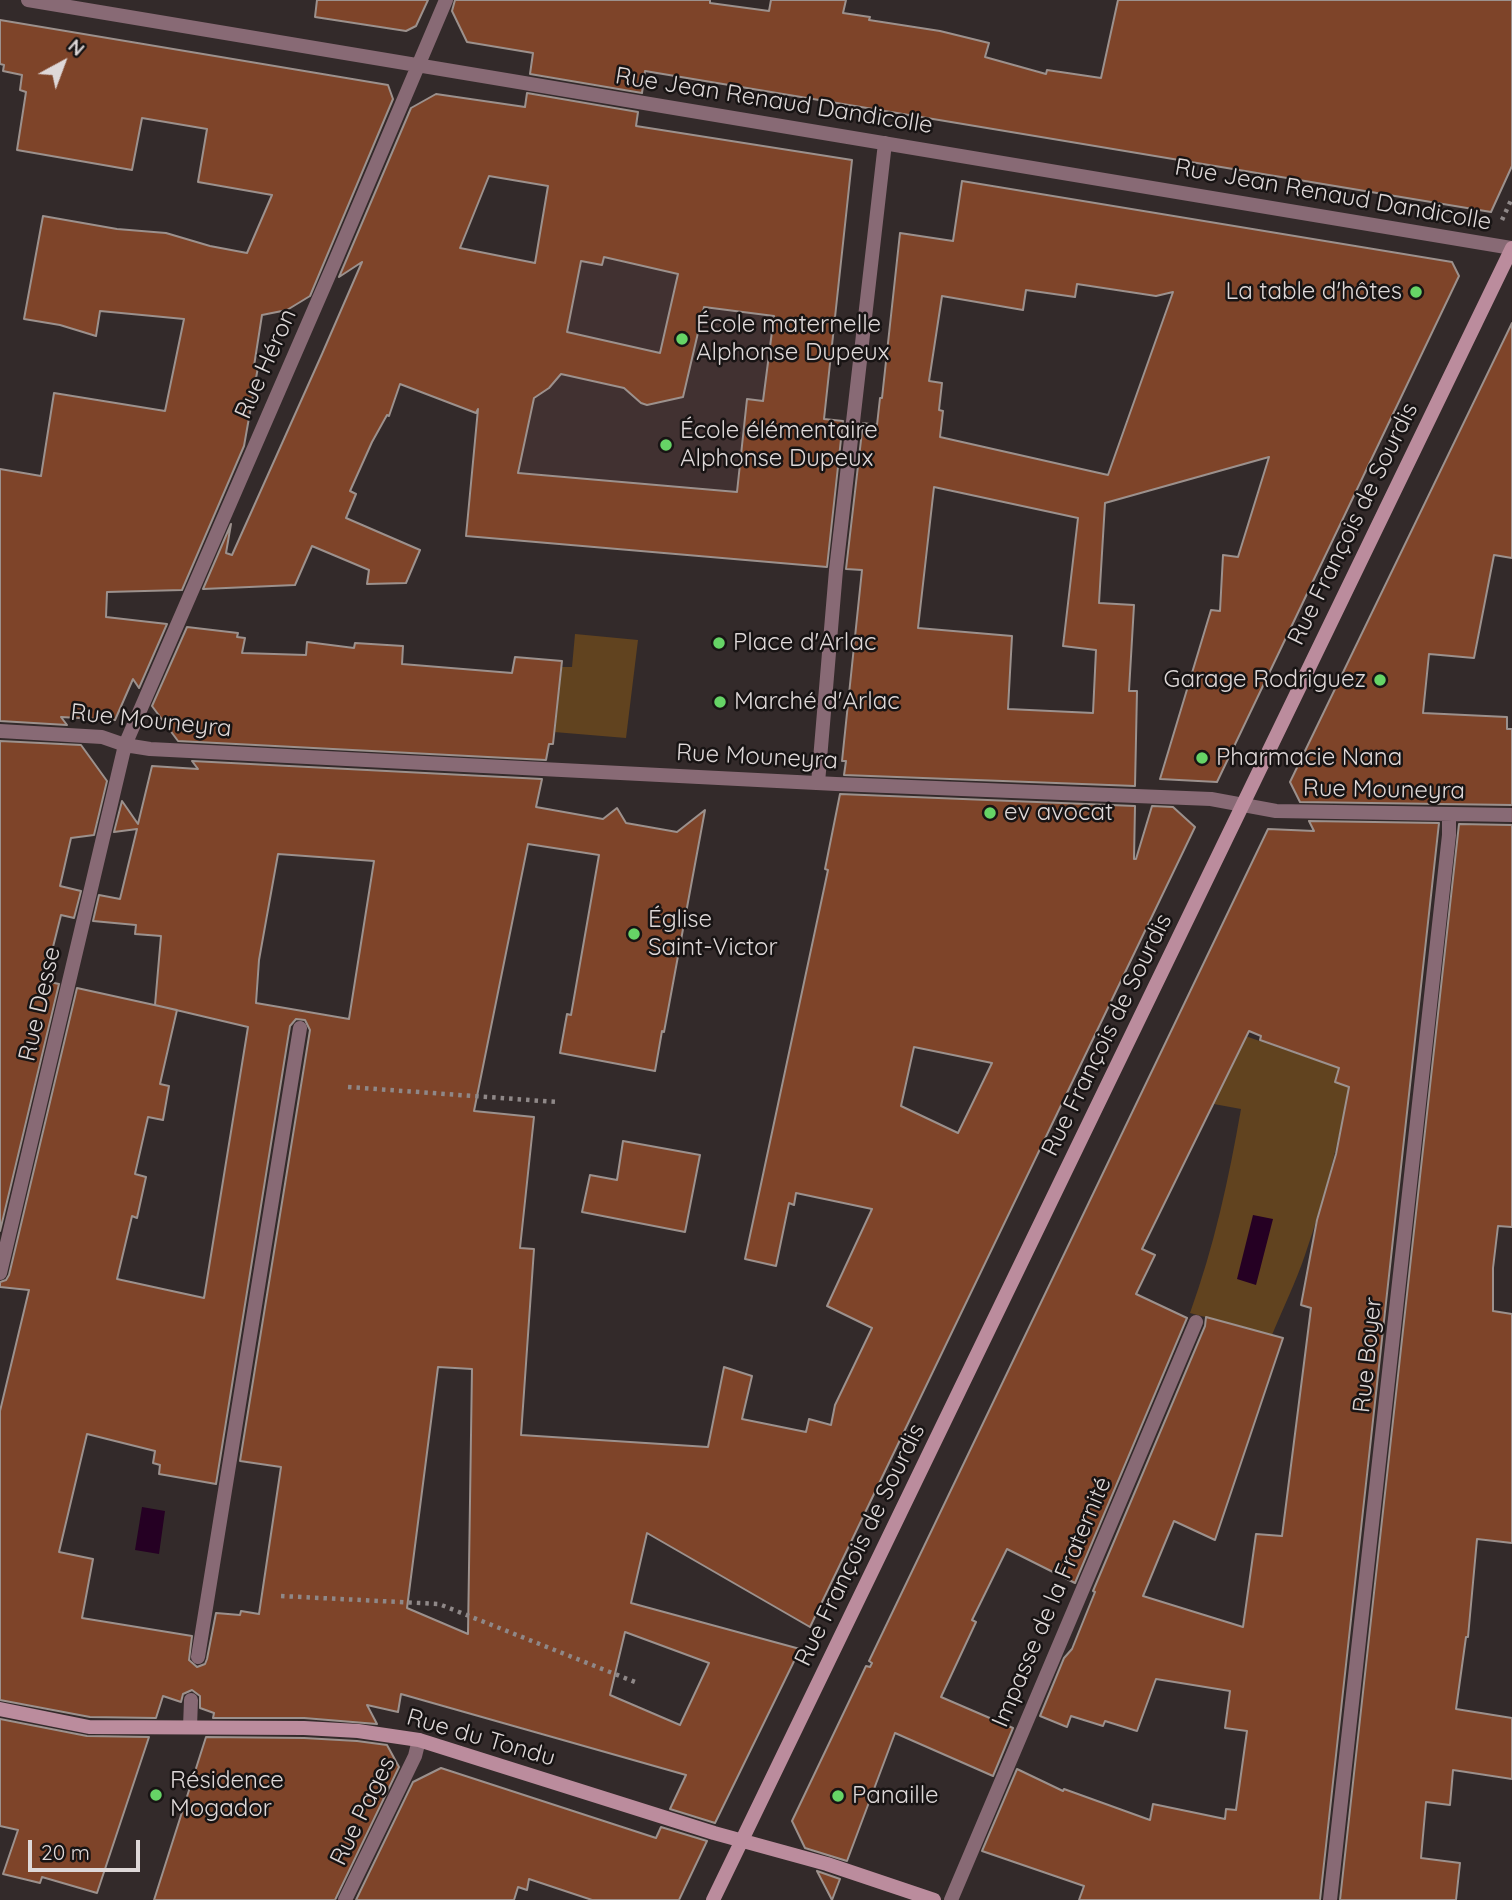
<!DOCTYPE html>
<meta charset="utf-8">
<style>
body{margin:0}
#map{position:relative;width:1512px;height:1900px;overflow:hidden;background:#332a2a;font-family:Quicksand,sans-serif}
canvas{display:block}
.north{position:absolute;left:28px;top:28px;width:70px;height:70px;-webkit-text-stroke:5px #181414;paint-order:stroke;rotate:41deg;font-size:19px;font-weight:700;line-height:28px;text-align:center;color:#ded8d8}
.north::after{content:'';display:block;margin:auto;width:24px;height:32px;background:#ded8d8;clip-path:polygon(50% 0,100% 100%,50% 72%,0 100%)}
.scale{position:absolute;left:28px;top:1840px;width:112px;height:32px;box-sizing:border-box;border:4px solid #ded8d8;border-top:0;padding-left:9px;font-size:21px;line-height:24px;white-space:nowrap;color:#ded8d8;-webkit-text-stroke:5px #181414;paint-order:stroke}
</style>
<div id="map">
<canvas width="1512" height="1900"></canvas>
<div class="north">N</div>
<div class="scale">20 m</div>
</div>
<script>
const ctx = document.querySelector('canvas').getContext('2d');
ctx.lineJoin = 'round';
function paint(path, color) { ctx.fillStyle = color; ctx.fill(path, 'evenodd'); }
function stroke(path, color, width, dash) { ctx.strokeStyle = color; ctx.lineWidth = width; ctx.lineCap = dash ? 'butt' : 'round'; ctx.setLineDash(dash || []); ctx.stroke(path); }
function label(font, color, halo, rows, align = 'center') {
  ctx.font = font + ' Quicksand,sans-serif'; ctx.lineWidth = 5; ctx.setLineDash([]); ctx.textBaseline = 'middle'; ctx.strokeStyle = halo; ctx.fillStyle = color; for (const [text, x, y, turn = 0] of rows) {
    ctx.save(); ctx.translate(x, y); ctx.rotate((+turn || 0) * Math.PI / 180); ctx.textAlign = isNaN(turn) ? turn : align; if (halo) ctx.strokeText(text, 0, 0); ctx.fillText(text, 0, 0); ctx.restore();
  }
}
paint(new Path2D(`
 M604,257L735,262L840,274L809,566L490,538L505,462L581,261L602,265Z`), '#413131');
paint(new Path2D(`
 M575,634L638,640L626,738L554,732L562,667H572Z
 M1179,1013L1352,1073C1340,1135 1326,1195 1305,1255C1296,1282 1283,1308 1272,1335L1190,1313C1214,1247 1229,1178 1241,1109L1143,1091Z`), '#61431f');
paint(new Path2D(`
 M1253,1215L1273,1219L1256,1285L1237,1279Z
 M142,1507L165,1511L159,1554L135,1550Z`), '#250023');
const building = new Path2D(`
 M317,0H428L416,26L406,31L315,17Z
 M455,0H710V3L769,11L771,0H846L843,13L870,17L869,20L940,31L989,43L985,57L1046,74L1047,70L1101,78L1118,0H1512V166L1491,212L645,71L642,93L530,74L533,53L467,42L452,11Z
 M0,20L388,85L393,99L310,296L287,310L262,315L254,366L258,367L244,446L182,590L107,592L106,617L167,624L139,688L133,679L115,720L61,717L67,725L0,721V469L41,476L54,393L165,411L184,319L100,311L96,336L60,325L24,319L43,216L117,229L166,233L210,246L247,253L272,195L198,182L207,129L142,118L132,170L17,150L26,92L20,90L22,75L3,71L4,65L0,64Z
 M527,93L638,112L636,126L852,160L824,419L843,421L827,567L466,536L478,409L476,413L400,384L389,416L387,415L372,442L350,491L356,494L346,518L420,550L406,583L367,584L369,570L312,546L295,585L203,589L231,524L226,553L232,555L322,354L362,262L339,277L411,108L436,94L525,107ZM489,176L548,186L535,263L460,248ZM604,257L678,274L660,353L567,332L581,261L602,265ZM704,307L774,316L763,401L747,399L737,492L518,473L534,398L549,388L561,374L624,388L641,403L647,405L683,397Z
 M962,181L1452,262L1459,276L1217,782L1160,779L1211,610L1220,611L1223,555L1238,557L1269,457L1105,503L1099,603L1134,605L1129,691H1137L1135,786L844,775L846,761H842L862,570L846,569L863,423L877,425L880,398H882L900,233L953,241ZM1077,284L1156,296L1173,292L1108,475L940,437L943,411L939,410L942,383L929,381L942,296L1023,310L1026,290L1075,297ZM934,487L1078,518L1063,646L1096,650L1093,713L1008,709L1012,636L918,628Z
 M1512,323V558L1494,555L1474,658L1429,654L1423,713L1507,717V729H1512V805L1300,802L1290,782Z
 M187,627L238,633L237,637L245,638L242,653L306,655L307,642L354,648L355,643L403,646L402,664L512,673L515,657L562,661L553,744H549L546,760L178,741L152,706Z
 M0,741L81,745L107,781L94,835L71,838L60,886L81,891L74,918L61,915L53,947L45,981L59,984L0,1231Z
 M192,761L542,779L536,807L603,819L617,808L626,823L677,832L705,810L664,1032L662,1031L655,1071L560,1053L567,1014L571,1015L599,855L528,844L474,1111L534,1117L520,1248L534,1249L521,1435L708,1447L724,1367L752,1376L742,1419L806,1432L809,1419L831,1425L835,1405L872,1328L827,1306L872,1209L796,1193L794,1205L789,1203L776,1266L745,1259L828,870L825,869L840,794L1135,806L1134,859H1136L1152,806L1173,807L1195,827L810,1627L647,1533L631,1603L800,1649L715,1823L670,1809L686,1775L401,1694L398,1712L367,1705L377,1724L304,1718H213L214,1713L200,1708V1696L192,1690L183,1694L181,1702L163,1696L156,1718L90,1717L0,1700V1411L29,1290L0,1287V1282L6,1280L9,1275L77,988L177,1010L160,1084L169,1086L163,1120L148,1117L135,1174L146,1177L137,1218L132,1216L117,1279L204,1298L248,1027L155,1005L161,936L135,934L136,925L93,921L99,895L120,899L137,829L114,832L122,801L138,824L152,766L198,769ZM278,854L374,861L349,1019L256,1003L259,960ZM296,1019L305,1020L310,1030L240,1461L281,1467L259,1614L241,1611L240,1615L216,1613L207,1659L205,1664L197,1667L189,1660L192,1636L82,1618L93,1559L59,1552L87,1434L155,1451L153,1463L160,1465L159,1474L216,1484L290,1026ZM914,1047L992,1063L958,1133L901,1106ZM438,1367L472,1369L468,1634L407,1608ZM625,1632L709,1663L680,1725L610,1695Z
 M1309,821L1439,823L1320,1900H1079L1084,1886L982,1851L1017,1769L1063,1791L1064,1789L1150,1820L1153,1804L1225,1819L1226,1809L1236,1810L1247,1731L1225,1728L1230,1691L1156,1679L1137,1731L1105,1721L1103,1726L1071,1716L1067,1727L1040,1716L1064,1658L1072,1649L1095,1592L1093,1591L1205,1326L1206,1317L1283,1338L1215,1540L1174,1521L1143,1596L1243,1627L1256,1534L1282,1536L1311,1308L1301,1305L1317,1220L1336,1154L1349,1087L1335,1082L1339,1068L1260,1040L1261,1036L1249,1031L1142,1249L1155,1255L1136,1294L1187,1318L1075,1583L1007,1549L972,1620L976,1622L941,1697L1013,1728L993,1776L895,1733L847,1861L805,1848L792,1821L866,1666L870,1667L872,1663L869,1661L1268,829L1314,831Z
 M1459,824L1512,825V1227L1498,1226L1493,1268V1311L1512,1314V1543L1477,1539L1468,1637H1466L1456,1709L1512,1718V1779L1453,1770L1450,1805L1426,1802L1421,1858L1460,1863L1456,1900H1340Z
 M623,1141L700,1155L685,1232L582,1212L590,1175L617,1180Z
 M0,1719L87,1736L149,1737L97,1893L42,1877L40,1883L3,1874L18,1830L0,1826Z
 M206,1737L304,1738L357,1741L387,1745L399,1767L335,1900H154Z
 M441,1768L656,1838L661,1827L707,1841L679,1900H592L529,1879L527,1890L518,1887L514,1900H356L413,1782Z
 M817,1871L840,1879L832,1900Z`);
paint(building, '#7e4429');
stroke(building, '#9c918d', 2);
stroke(new Path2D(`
 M1502,220L1512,198
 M348,1087L557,1102
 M281,1596L439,1604L635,1682`), '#8f8888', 4.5, [3.5, 5]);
stroke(new Path2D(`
 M198,1657L300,1028
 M190,1727L191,1700
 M951,1900L1196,1322`), '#886a75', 14);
stroke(new Path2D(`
 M28,0L1512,248
 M0,731L102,737L125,745L150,749L836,784L1211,799L1276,811L1512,815
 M818,783L836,570L885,143
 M0,1273L125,745L336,259L446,0
 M345,1900L415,1756L419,1740
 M1330,1900L1449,835V815`), '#886a75', 14);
stroke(new Path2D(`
 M0,1709L89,1727L304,1728L358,1731L419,1740L714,1833L827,1864L934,1900
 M713,1900L1512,248`), '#bb8c9d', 14);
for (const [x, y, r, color] of [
 [1416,292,7,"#66d466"],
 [682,339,7,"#66d466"],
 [666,445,7,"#66d466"],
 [719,643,7,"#66d466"],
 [1380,680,7,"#66d466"],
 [720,702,7,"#66d466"],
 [1202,758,7,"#66d466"],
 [990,813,7,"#66d466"],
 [634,934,7,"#66d466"],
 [156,1795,7,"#66d466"],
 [838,1796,7,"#66d466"]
]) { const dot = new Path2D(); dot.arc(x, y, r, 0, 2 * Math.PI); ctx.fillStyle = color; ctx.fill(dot); stroke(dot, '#181414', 2.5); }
label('24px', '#ded8d8', '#181414', [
 ["Rue Jean Renaud Dandicolle",774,101,9],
 ["Rue Jean Renaud Dandicolle",1333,195,10],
 ["Rue Héron",266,364,-66],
 ["Rue François de Sourdis",1353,524,-64],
 ["Rue Mouneyra",151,721,6],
 ["Rue Mouneyra",757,757,3],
 ["Rue Mouneyra",1384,790,1],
 ["Rue Desse",40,1004,-77],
 ["Rue François de Sourdis",1107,1035,-64],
 ["Rue Boyer",1368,1355,-84],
 ["Rue François de Sourdis",860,1545,-64],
 ["Impasse de la Fraternité",1052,1602,-67],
 ["Rue du Tondu",481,1738,16],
 ["Rue Pages",363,1811,-64]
]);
label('24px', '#ded8d8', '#181414', [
 ["La table d'hôtes",1402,292,"right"],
 ["École maternelle",696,325],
 ["Alphonse Dupeux",696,353],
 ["École élémentaire",680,431],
 ["Alphonse Dupeux",680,459],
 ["Place d'Arlac",733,643],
 ["Garage Rodriguez",1366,680,"right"],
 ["Marché d'Arlac",734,702],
 ["Pharmacie Nana",1216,758],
 ["ev avocat",1004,813],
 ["Église",648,920],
 ["Saint-Victor",648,948],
 ["Résidence",170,1781],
 ["Mogador",170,1809],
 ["Panaille",852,1796]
], 'left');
</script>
